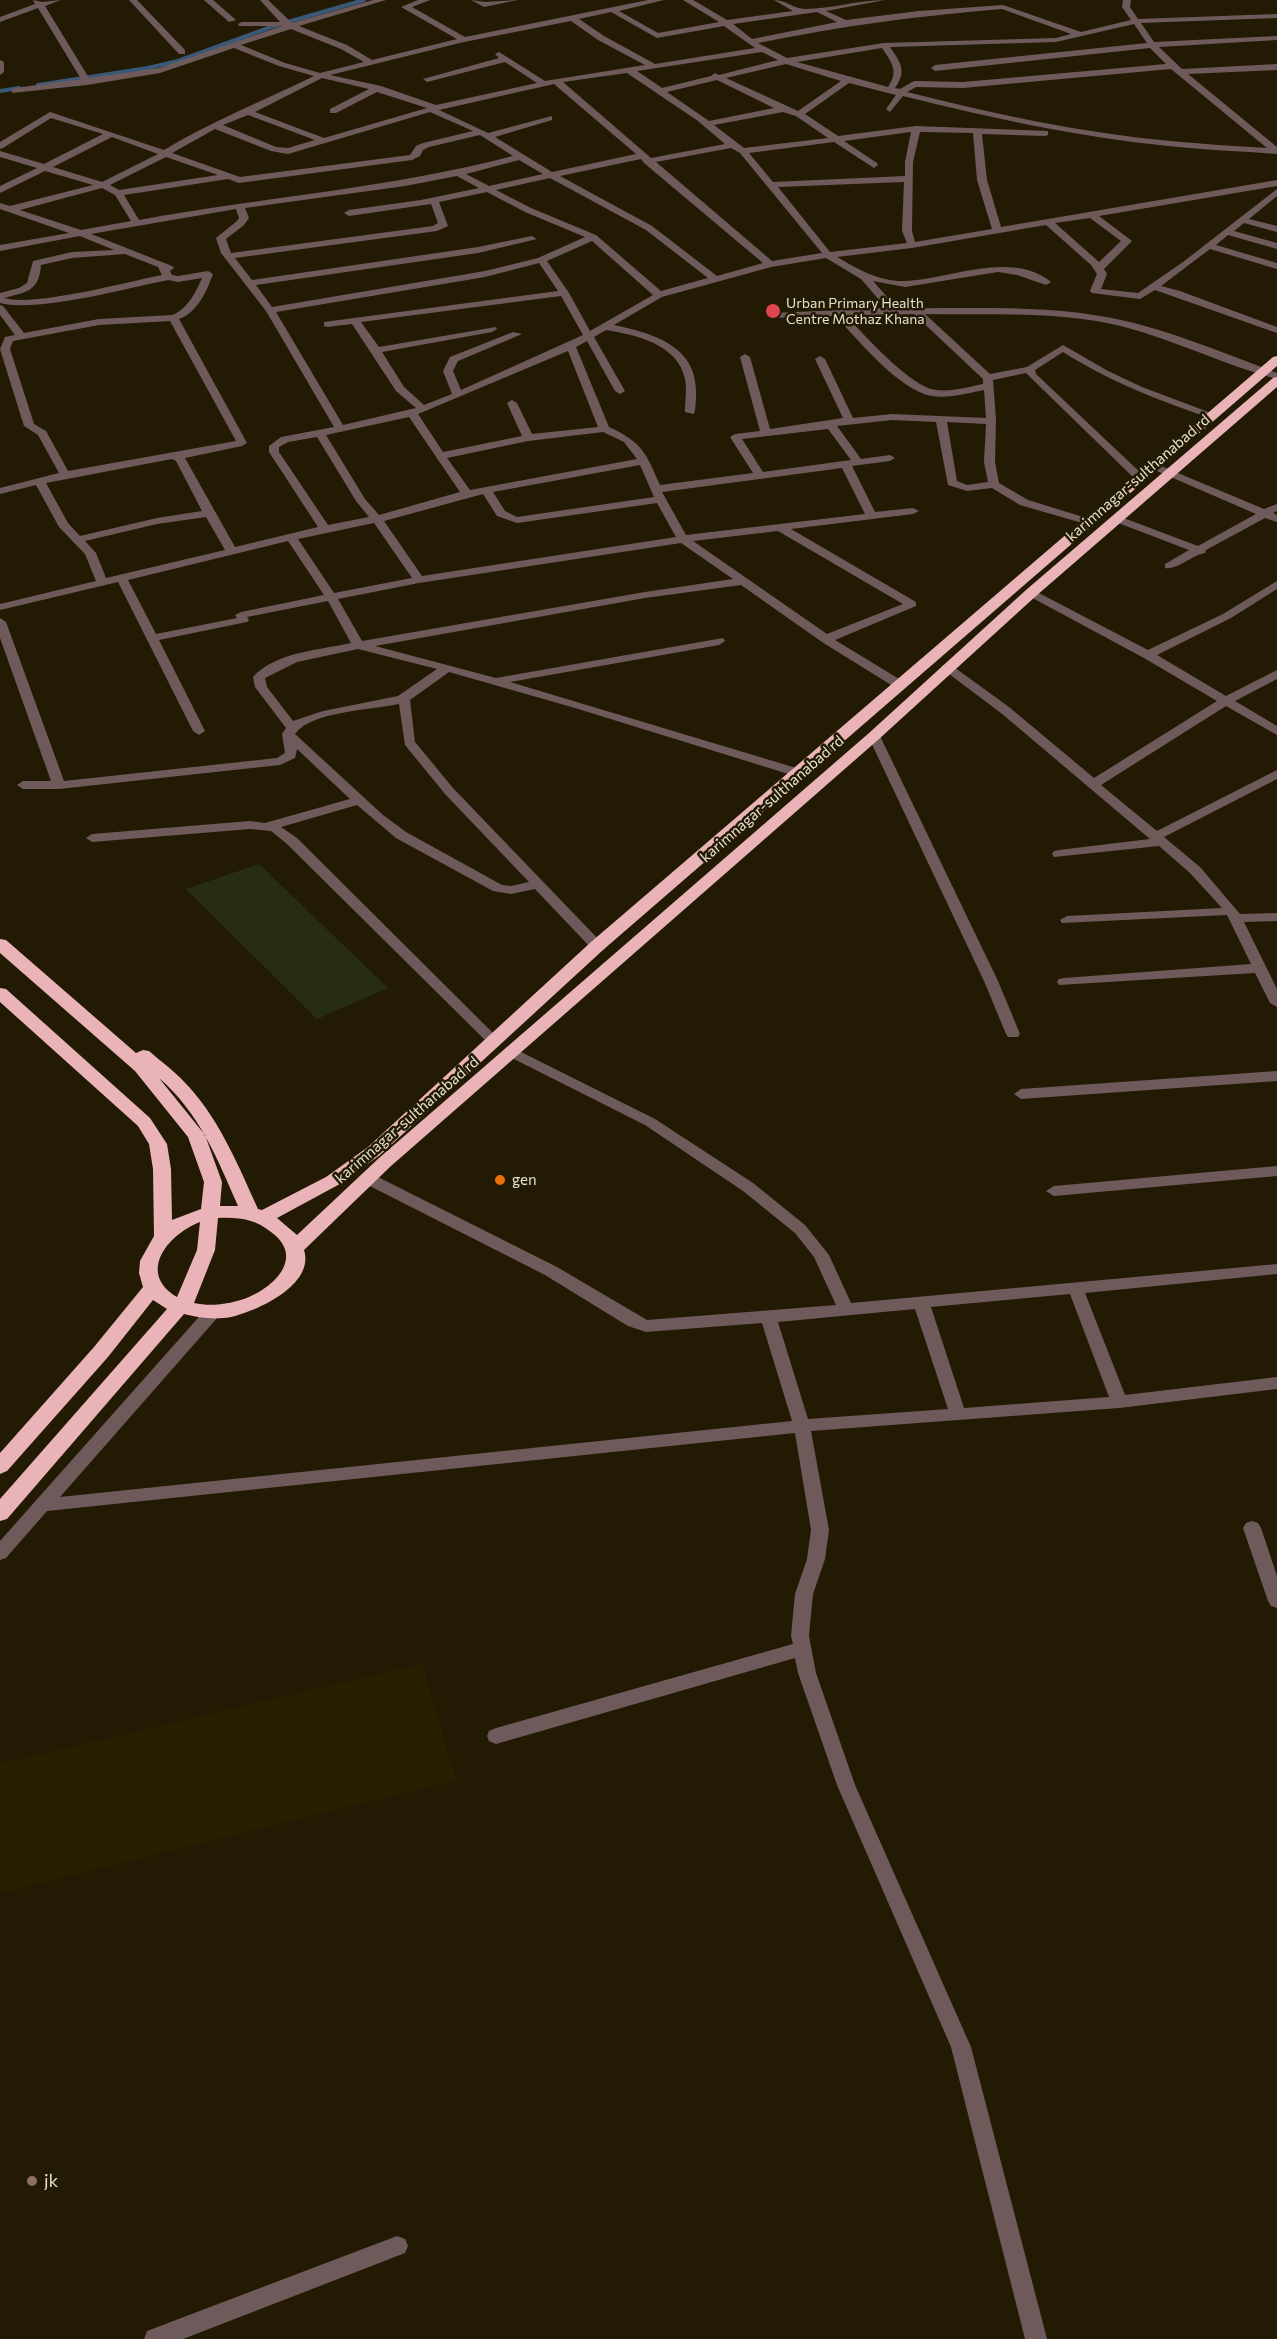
<!DOCTYPE html>
<style>
body{margin:0}
canvas{display:block;background:#221a03}
</style>
<canvas width="1277" height="2339"></canvas>
<script>
const ctx = document.querySelector('canvas').getContext('2d');
ctx.lineJoin = 'round';
function paint(path, color) { ctx.fillStyle = color; ctx.fill(path, 'evenodd'); }
function stroke(path, color, width, dash) { ctx.strokeStyle = color; ctx.lineWidth = width; ctx.lineCap = dash ? 'butt' : 'round'; ctx.setLineDash(dash || []); ctx.stroke(path); }
function label(font, color, halo, rows, align = 'center') {
  ctx.font = font + ' Commissioner,sans-serif'; ctx.lineWidth = 5; ctx.setLineDash([]); ctx.textBaseline = 'middle'; ctx.strokeStyle = halo; ctx.fillStyle = color; for (const [text, x, y, turn = 0] of rows) {
    ctx.save(); ctx.translate(x, y); ctx.rotate((+turn || 0) * Math.PI / 180); ctx.textAlign = isNaN(turn) ? turn : align; if (halo) ctx.strokeText(text, 0, 0); ctx.fillText(text, 0, 0); ctx.restore();
  }
}
paint(new Path2D(`
 M422,1664L456,1780L0,1893V1764Z`), '#281f00');
paint(new Path2D(`
 M259,864L388,988L317,1019L186,889Z`), '#272c14');
stroke(new Path2D(`
 M38,85L148,68L178,61L274,26L364,0
 M0,91L19,88`), '#3a5877', 4);
paint(new Path2D(`
 M33,0L42,2L61,0L45,6L89,78L159,68L282,26H239L238,24L242,22H280L260,0H268L292,23L373,0H386L299,26L347,45L372,60L457,39L401,7L418,0H430L412,7L465,37L648,0H664L619,11L658,33L719,22L683,0H693L727,20L793,11L774,0C786,0 794,9 805,9C832,9 858,0 885,0L826,11L846,20L919,11L1003,5L1081,32L1131,20L1122,7L1123,0H1131L1130,7L1138,19L1277,14V18L1141,23L1154,42L1277,36V40L1159,47L1182,69L1277,64V70L1188,74L1277,147V154C1241,151 1204,150 1168,146C1079,137 990,118 903,96L890,112L886,109L896,95L849,83L805,114L838,136L916,126L1048,131V135L1045,136L982,134L987,180L1001,227L1277,180V186L1099,216L1132,241L1104,269L1107,274L1101,289L1138,293L1183,262L1277,189V196L1249,219L1277,226V232L1244,223L1234,231L1277,243V249L1228,235L1216,245L1277,263V269L1210,249L1161,286L1180,291L1277,327V333L1155,290L1140,299L1092,293L1090,291L1097,274L1091,265L1046,225L912,248L837,257C859,270 880,282 906,281C950,279 1012,250 1051,282L1046,285L1017,275L998,272L905,287L873,281L897,308C968,309 1042,304 1112,318C1168,329 1223,353 1277,373V379C1221,364 1169,337 1112,324C1052,311 987,315 925,314L990,374L1027,367L1063,345L1108,371L1142,387L1219,416L1210,418C1155,399 1113,383 1063,352L1035,370L1036,374L1144,476L1145,478L1140,481L1136,480L1026,373L993,380L996,419L995,462L999,483L1028,500L1093,520L1095,522L1089,525L1020,505L992,488L967,491L948,485L936,422L892,420L837,426L861,459L890,455L895,458L890,461L852,466L875,512L913,508L919,511L913,514L791,529L916,602V606L835,640L904,682V688H896L822,642L741,585L645,598L375,646L496,678L723,638L725,641L719,645L510,682L803,770L805,773L799,777L795,776L575,708L449,672L410,700L415,742L453,788L602,943L604,946L602,949H592L535,889L511,894L493,891L396,838L357,805L281,827L297,838L501,1041L499,1044H489L287,844L271,831L250,829L92,842L86,838L92,834L250,821L265,823L350,799L297,749L295,758L280,765L59,789H23L17,785L23,781H51L0,638V618L6,622L64,781L277,758L285,753L282,734L286,728L255,687L253,677C275,652 320,650 351,643L328,601L247,617L249,620L247,622L159,640L205,731L199,735L193,731L118,582L0,610V604L96,581L85,554L59,527L36,485L0,494V488L59,473L38,435L24,426L0,349L5,337L15,335L0,315V305L3,306L24,333L99,319L172,315C187,310 196,292 202,278L178,282L168,280C128,288 36,313 0,303V293L19,288L27,283L33,261L72,252L114,250L80,236L0,251V245L69,233L0,209V203L10,206L93,185L45,171L0,193V186L37,168L0,157V151L44,164L103,134L51,118L3,148L0,149V142L50,112L164,150C212,121 263,101 314,76L279,66L234,48L160,73L87,85L12,93V89L15,88L81,79L38,8L0,22V17L35,4ZM1002,9L1071,34L1056,38L884,43L787,58L758,43C842,26 917,16 1002,9ZM611,12L657,38L724,26L755,48L655,64L604,36L579,19ZM817,12L837,22L752,39L733,24ZM571,21L598,40L645,65L545,81L499,52L495,54L499,58L423,79L427,82L505,62L537,83L436,105L381,86L330,75L464,42ZM1134,24L1147,43L935,65L931,68L935,71L1150,48L1166,64L963,82L914,81L900,89L895,88C907,71 901,63 890,47L1056,42ZM291,29L341,49L364,62L320,73L285,63L241,45ZM882,48C892,63 899,71 888,87L797,62ZM762,52L778,60L719,75L715,73L711,76L662,88L637,71ZM786,64L841,81L798,111L726,78ZM1171,69L1267,148C1234,146 1202,144 1170,141C1082,133 993,114 907,92L916,87L963,88ZM627,73L698,121L725,144L651,158L563,82ZM322,78L369,89L330,109V113H336L377,92L427,108L324,138L255,112ZM717,80L774,108L709,121L667,92ZM554,84L636,154L552,172L495,137L552,120V116L488,133L439,110ZM430,112L473,131L423,143L416,146L410,155L240,177L172,153L215,129L271,151L288,154ZM783,112L796,116L828,138L744,148L714,125ZM248,115L315,140L288,148L276,147L223,125ZM911,132L905,162V176L773,182L749,153L834,142L874,168L878,165L877,163L844,141ZM920,132L973,133L977,180L992,229L915,242L912,231L913,162ZM480,135L513,156C391,188 264,197 139,220L124,195L228,179L239,183L412,160L420,156L423,150L429,147ZM112,137L158,154L102,182L53,167ZM731,148L740,153L822,253L772,261L656,162ZM166,157L218,175L119,190L110,185ZM641,159L644,163L763,263L717,276L652,226L560,176ZM519,160L543,174L489,186L466,174ZM457,176L479,188L421,200L349,210L344,213L349,216L431,204L438,223L433,226L231,253L226,239L244,225L249,218L245,208L405,186ZM550,178L646,230L708,278L661,291L596,235L531,208L496,190ZM904,182L902,231L907,243L830,252L778,187ZM102,188L115,195L131,221L81,230L20,210ZM487,192L525,212L585,237L538,258L485,271L272,307L256,285L478,253L537,239L532,236L478,247L252,280L235,258L437,231L448,226L439,202ZM236,209L239,218L237,221L216,238L221,253L266,311L334,427L281,437L269,446V452L318,527L235,547L185,458L242,446L247,443L179,319C197,313 207,291 213,274L208,271L178,276L172,275L170,271L174,268L172,266L91,234ZM1090,218L1121,241L1099,262L1055,223ZM592,241L653,295L590,331L569,293L547,261ZM125,254L158,267L162,275C126,282 35,307 4,298C26,292 39,292 41,265L72,258ZM826,258L861,279L886,308L773,313L770,314V318L835,316C859,340 898,390 932,396C949,399 968,393 984,390L986,418L892,414L853,418L825,359L820,356L815,359L843,418L770,429L750,357L745,354L740,357L760,431L735,434L730,437L753,473L660,485C646,453 642,442 609,427L576,347L587,341L615,391L620,394L625,391L594,337L606,330C636,335 678,344 685,379C687,389 685,401 685,412L694,414C696,407 696,398 696,391C696,345 651,333 614,325L662,297L771,267ZM539,263L558,291L324,322V326L327,327L352,324L396,391L416,408L343,425L276,312L485,277ZM561,296L583,335L461,390L453,371L458,361L522,334L513,332L450,357L443,371L452,394L424,405L404,387L382,352L492,332L497,329L496,327L379,347L361,322ZM914,314L983,379V384C968,387 952,392 936,390C910,387 865,335 846,316ZM170,321L236,441L68,471L46,431L34,424L10,349L13,341L99,325ZM568,351L598,427L532,434L517,403L512,400L507,403L522,436L443,452L418,414ZM409,417L460,492L379,515L365,499L326,435ZM947,422L986,424L984,462L988,482L967,485L957,481ZM828,429L851,460L763,472L742,439ZM603,432L624,442L637,459L470,490L447,458L528,441ZM317,437L356,501L369,517L328,525L279,452V447L288,442ZM172,459L176,461L202,511L157,518L80,536L68,523L46,483ZM640,465L654,497L517,517L505,511L493,492ZM842,468L865,514L686,535L662,492ZM483,494L497,516L517,523L657,503L676,537L422,576L384,521ZM206,517L225,550L106,578L96,553L85,541L157,524ZM374,523L412,578L334,593L298,539ZM778,531L903,604L827,634L693,541ZM288,541L324,595L241,612L235,615L237,618L156,634L128,580ZM681,543L733,579L645,592L362,641L338,599L419,583ZM358,649L437,669L398,696L323,711L293,721L267,687L265,678L297,662ZM399,704L405,745L445,794L529,882L511,886L502,885L406,832L383,815L295,734C311,711 372,710 399,704Z
 M129,0H137L185,50V54H179Z
 M204,0H213L236,20L229,22Z
 M471,0L485,2L518,0L484,7Z
 M0,60L4,62V72L0,75Z
 M1154,463L1264,509L1277,504V511L1273,513L1277,515V522L1265,518L1206,550L1205,553C1191,555 1179,570 1165,568V564L1189,550L1113,521V517H1121L1198,546L1256,514L1150,468L1149,466Z
 M1277,581V589L1231,618L1157,655L1226,696L1277,670V679L1235,701L1277,726V735L1226,706L1101,785L1157,831L1277,770V779L1164,837L1200,867L1240,914L1277,913V921L1244,922L1277,989V1007L1270,1003L1255,973L1059,985L1057,982L1059,979L1064,978L1251,964L1227,915L1062,923L1060,920L1067,916L1222,908L1190,873L1159,846L1054,857L1052,854L1054,851L1059,850L1150,839L1001,713L941,668L943,665H951L1009,707L1094,778L1217,701L1144,658L1027,595V591H1035L1148,650L1223,614Z
 M874,732L880,736L998,981L1020,1034L1018,1037H1008L1006,1034L984,981L868,736Z
 M511,1047L655,1119L753,1183L805,1225L829,1255L851,1303L1277,1264V1274L1085,1293L1125,1395L1277,1377V1389L1119,1408L811,1431L829,1530L825,1559L813,1594L809,1636L816,1673L855,1785L971,2047L1047,2339H1025L951,2047L837,1785L798,1673L795,1658L496,1744L489,1741L487,1736L489,1731L496,1728L793,1644L791,1636L795,1594L807,1559L811,1530L795,1433L47,1511L6,1558L0,1560V1541L206,1309H218L220,1313L218,1317L60,1497L792,1421L762,1323L646,1332L628,1326L545,1275L362,1182L359,1178L362,1174H372L557,1267L647,1320L836,1305L814,1257L795,1233L743,1191L645,1125L506,1055L504,1052L506,1049ZM1070,1294L1109,1397L964,1408L931,1307ZM915,1309L948,1409L808,1419L778,1322Z
 M1277,1071V1081L1021,1099L1014,1094L1021,1089Z
 M1277,1166V1176L1054,1196L1046,1191L1054,1186Z
 M1252,1521L1258,1523L1261,1528L1277,1576V1608L1271,1606L1268,1601L1243,1528L1246,1523Z
 M397,2236L405,2239L408,2246L405,2253L183,2339H144L147,2331Z`), '#6f5a5b');
paint(new Path2D(`
 M1277,356V366L603,950L380,1155L338,1185L277,1218L297,1235L379,1158L869,733L1026,590L1273,378L1277,377V387L1036,596L879,739L391,1166L304,1250C315,1285 257,1311 231,1317C215,1320 199,1318 184,1314L7,1519L0,1521V1499L167,1309L153,1300L108,1357L7,1471L0,1474V1453L94,1347L143,1287L139,1273L140,1261L154,1236L153,1169L149,1144L138,1126L0,1002V988L6,989L150,1118L167,1144L171,1169L172,1220L201,1209L204,1182L188,1137L135,1071L0,953V939L6,940L136,1053L143,1050L149,1051C163,1063 178,1074 190,1088C221,1123 239,1167 258,1209L262,1210L326,1177L368,1147L591,942L1273,357ZM159,1078C199,1112 218,1160 238,1206H220L222,1182L205,1135ZM218,1218C239,1217 255,1219 271,1232C304,1256 277,1285 249,1297C232,1304 211,1307 194,1303L215,1250ZM200,1222L197,1250L177,1297C137,1273 167,1235 200,1222Z`), '#e9b3b7');
for (const [x, y, r, color] of [
 [773,311,8,"#e0444e"],
 [500,1180,6,"#e8710a"],
 [32,2181,6,"#8d6e63"]
]) { const dot = new Path2D(); dot.arc(x, y, r, 0, 2 * Math.PI); ctx.fillStyle = color; ctx.fill(dot); stroke(dot, '#221a03', 2); }
label('14px', '#e5e0d1', '#221a03', [
 ["Urban Primary Health",786,303],
 ["Centre Mothaz Khana",786,319]
], 'left');
label('15px', '#e5e0d1', '#221a03', [
 ["karimnagar-sulthanabad rd",1138,478,-41],
 ["karimnagar-sulthanabad rd",772,799,-41],
 ["karimnagar-sulthanabad rd",407,1120,-41]
]);
label('15px', '#e5e0d1', '#221a03', [
 ["gen",512,1180]
], 'left');
label('18px', '#e5e0d1', '#221a03', [
 ["jk",44,2181]
], 'left');
</script>
